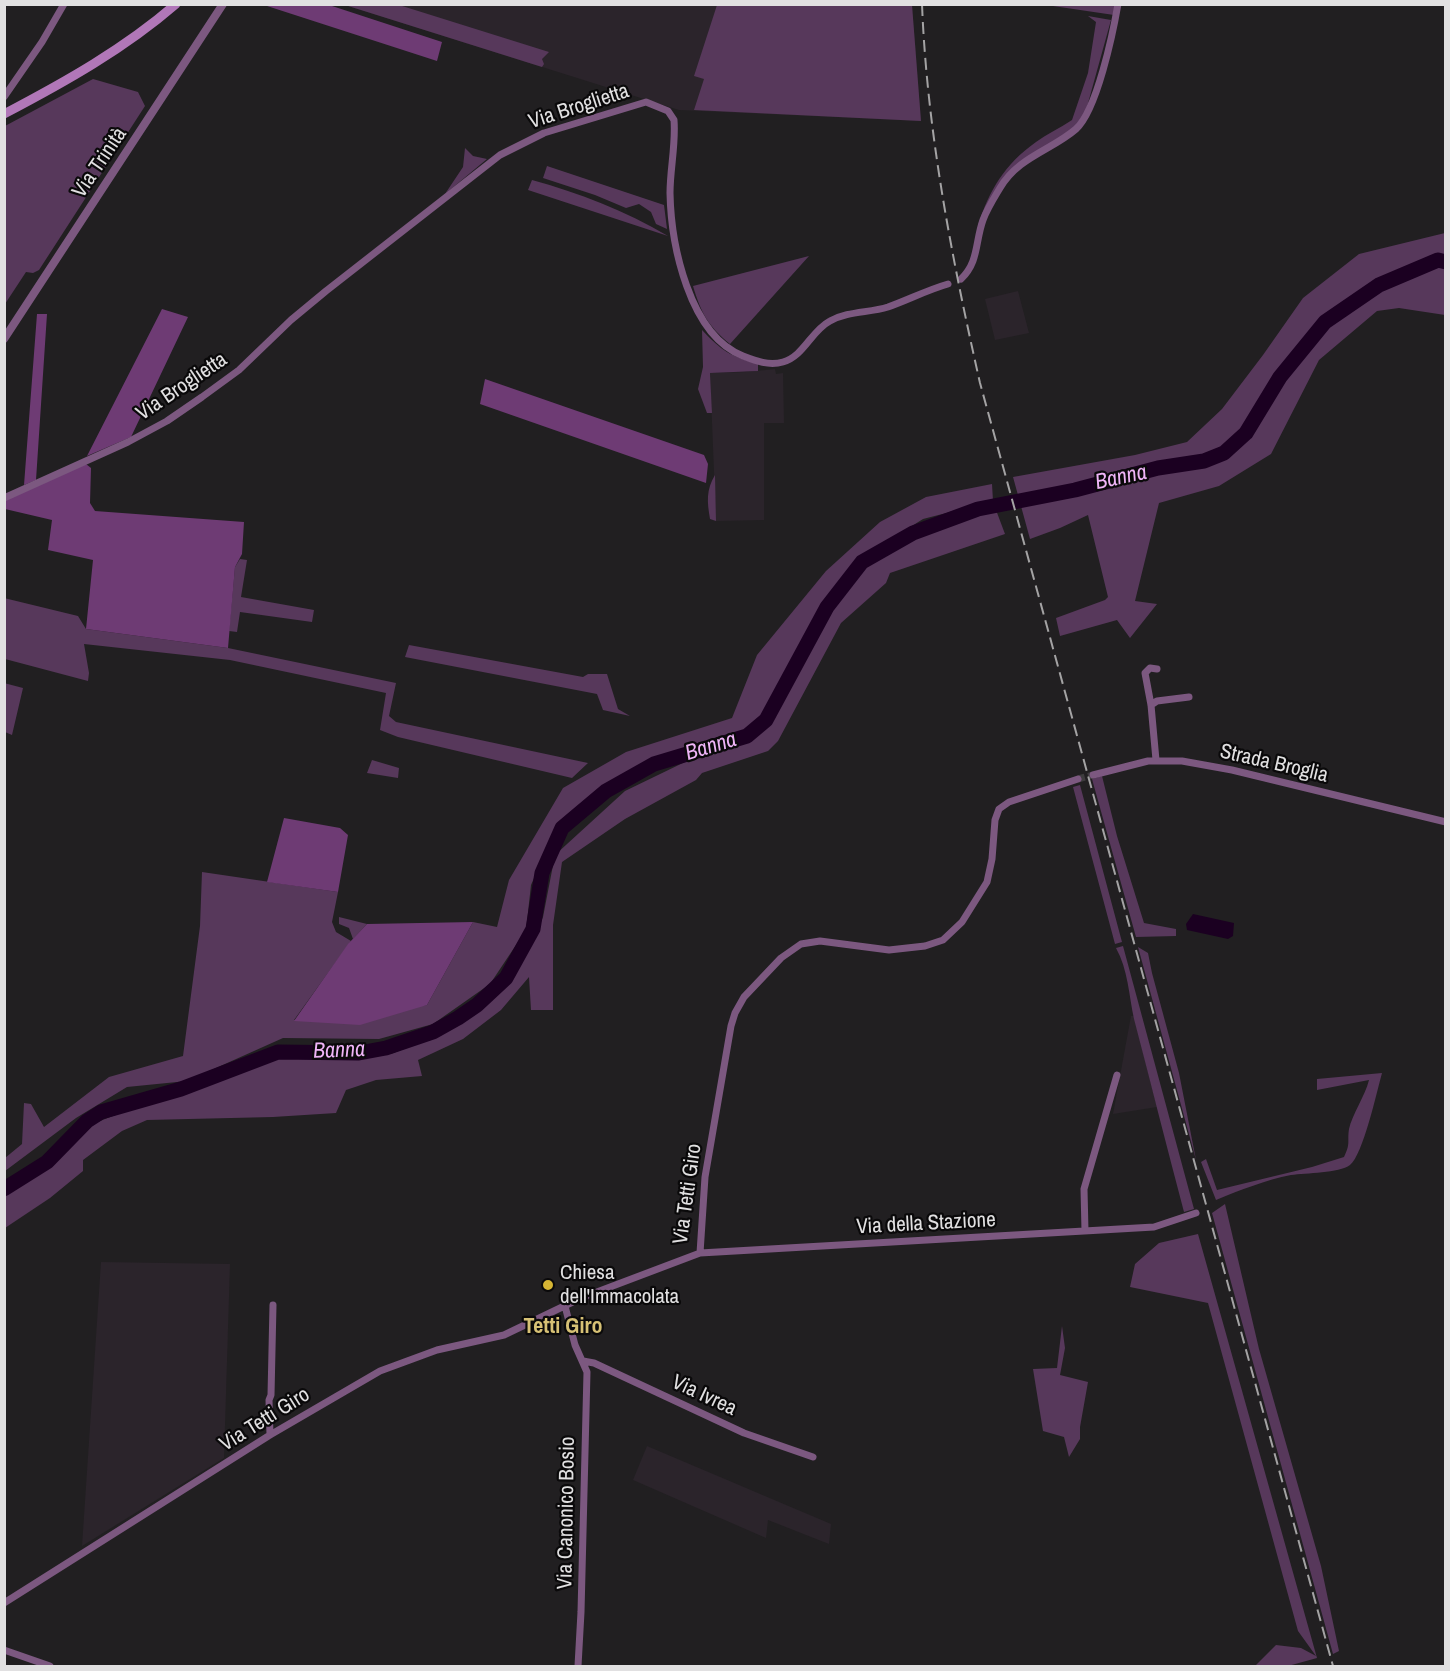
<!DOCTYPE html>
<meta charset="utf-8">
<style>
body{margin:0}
#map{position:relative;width:1450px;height:1671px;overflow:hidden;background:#211f21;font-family:"Archivo Narrow",sans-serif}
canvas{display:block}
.frame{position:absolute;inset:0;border:6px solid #e1e0e1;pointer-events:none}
</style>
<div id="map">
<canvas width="1450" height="1671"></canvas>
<div class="frame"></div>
</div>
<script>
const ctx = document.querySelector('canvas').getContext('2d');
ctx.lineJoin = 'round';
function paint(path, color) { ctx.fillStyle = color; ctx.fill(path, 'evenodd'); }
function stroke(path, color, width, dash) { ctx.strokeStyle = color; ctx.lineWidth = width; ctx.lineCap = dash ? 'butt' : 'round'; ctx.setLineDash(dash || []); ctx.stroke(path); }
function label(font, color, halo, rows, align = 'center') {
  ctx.font = font + ' "Archivo Narrow",sans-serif'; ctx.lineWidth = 4.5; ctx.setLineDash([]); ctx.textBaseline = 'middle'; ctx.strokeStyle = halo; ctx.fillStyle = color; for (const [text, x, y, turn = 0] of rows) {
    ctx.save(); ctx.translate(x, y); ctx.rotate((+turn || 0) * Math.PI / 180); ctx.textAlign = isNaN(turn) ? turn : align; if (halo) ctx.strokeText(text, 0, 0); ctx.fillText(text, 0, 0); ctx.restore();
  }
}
paint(new Path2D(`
 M345,5H912L921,121L679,110Z
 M1018,291L1029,333L995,340L985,299Z
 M775,369L776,374L783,373L784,423H764V520L716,521L710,373L746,372Z
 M1131,1016H1134L1157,1107L1113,1114Z
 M101,1262L230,1264L224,1458L82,1546Z
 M647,1446L831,1524L829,1544L768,1520L766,1538L633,1480Z`), '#2b242b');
paint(new Path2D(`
 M1053,4L1114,5V15L1053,6Z
 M345,5H399L549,52L542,59L544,64L542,67Z
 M717,5H912L921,121L694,110L704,79L694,76Z
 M1088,16L1111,20L1085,114L1072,130L1003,181L978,226C989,190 1005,164 1036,142C1047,134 1060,128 1072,120L1088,73L1096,22Z
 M93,79L138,92L145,106L39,270L33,273L26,272L5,304V126Z
 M465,148L473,156L487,159L445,194L463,167Z
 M547,166L664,205L667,229L656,224L651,212L639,204L626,208L595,195L543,178Z
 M532,180C579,193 626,211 668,236L528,190Z
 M1445,233V315L1399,308L1377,311L1319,360L1271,454L1219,486L1159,503L1135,601L1157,604L1130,638L1117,620L1060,636L1056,618L1105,600L1108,597L1088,515L1060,528L1030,539L1013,477L1135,455L1187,442L1222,409L1263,355L1303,298L1359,254Z
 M809,256L730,344C708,326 701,313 693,286Z
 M702,330C722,351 730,356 758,364V371L710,373L712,413H707L698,389L703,367Z
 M715,475L716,521L710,519C707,502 706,490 715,475Z
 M992,484L993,501L923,519L861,558L824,601L763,713L746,731L655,758L605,785L557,825L531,885L526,930L490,984L433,1024L379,1039L283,1038L187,1081L127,1087L76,1118L5,1171V1158L22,1144L24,1103L31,1104L44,1127L109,1077L183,1056L200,926L202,872L338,892L332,922L336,932L351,941L294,1020L427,1005L473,922L497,927L509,880L563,788L626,752L732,718L757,655L826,571L880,522L926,497Z
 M996,510L1005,534L890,573L886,583L841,623L778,741L768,751L702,773L696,780L625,819L562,862L553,925V1010H531L529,977L501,1010L463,1039L418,1060L422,1076L376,1080L346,1090L336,1113L273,1117L147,1120L122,1131L83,1160V1171L50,1198L5,1228V1192L52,1162L92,1124L160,1098L201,1087L255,1063L297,1054L346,1056L391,1054L437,1036L479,1011L508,983L535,936L543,917L555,855L625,791L689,760L750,742L769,721L829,612L862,569L912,536Z
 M240,559L247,560L241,597L314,610L312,622L240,612L237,632L229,631L235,567Z
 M4,598L78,616L86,629L228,648L396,683L389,716L396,722L588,763L572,778L398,737L380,730L386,693L230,660L84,644L89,673L88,681L5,659Z
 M409,645L583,677L588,674H607L618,709L630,716L603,710L597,694L405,657Z
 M4,683L23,688L12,735L5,732Z
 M372,760L399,768L398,778L367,773Z
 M1102,776L1117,836L1144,923L1176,929V936L1136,937L1092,779Z
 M1080,785L1122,942L1115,944L1073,787Z
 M339,917L367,924L353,939L349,928L339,924Z
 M1123,946L1194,1209L1184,1212C1167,1148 1151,1084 1134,1019C1129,996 1128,969 1116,948Z
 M1138,947L1148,953L1152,973L1179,1073L1196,1160Z
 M1382,1073C1377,1091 1363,1155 1350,1165C1339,1173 1306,1173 1291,1175C1266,1180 1240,1190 1216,1200L1201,1162L1206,1159L1217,1190L1312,1167L1344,1157C1351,1143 1347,1142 1349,1129C1352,1115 1365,1096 1369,1080L1317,1090V1079Z
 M1225,1204L1259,1349L1321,1566L1339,1651L1333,1654L1212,1213Z
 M1198,1234L1317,1658L1288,1666H1255L1276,1645L1301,1648L1316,1656L1298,1631L1208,1303L1130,1287L1135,1264L1159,1243Z
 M1062,1326L1065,1348L1060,1375L1088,1382L1080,1427V1439L1069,1457L1064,1437L1043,1431L1033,1369L1057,1368Z`), '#57385b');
paint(new Path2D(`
 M264,5H329L442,42L437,61Z
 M162,309L188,317L131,437L87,456Z
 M37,314H47L36,480L24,485Z
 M485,379L704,455L708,464L706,483L480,404Z
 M86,464L91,468L90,503L95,511L244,522L242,554L235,567L228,648L86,629L93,560L48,550L52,520L5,509L4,501Z
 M284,818L340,828L348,835L338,892L267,882Z
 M473,922L427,1005L360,1025L294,1021L348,944L367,924Z`), '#6e3b74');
paint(new Path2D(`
 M1193,914L1234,923L1233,936L1228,939L1187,930L1186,924Z`), '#1b0021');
stroke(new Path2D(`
 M4,1189L47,1162L87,1121L101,1112L181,1089L278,1052L359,1053L386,1048L433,1032L458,1018L477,1005L506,978L533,929L542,873L562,828L606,791L654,764L747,736L766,720L827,607L862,562L913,533L978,509L1075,490L1158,468L1204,461L1224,453L1246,433L1280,377L1325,322L1379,285L1438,260L1446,262`), '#1b0021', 15);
stroke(new Path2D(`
 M1078,779L1093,775`), '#3e3c3e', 7, [7, 3.5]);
stroke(new Path2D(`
 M4,97L42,42L64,4
 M961,279C979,262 975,242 983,220C987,209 994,198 1000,188C1018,157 1052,150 1076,129C1097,110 1113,33 1118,4
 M4,498L128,442L167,421L202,397L239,370L291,320L326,291L500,155L544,133L646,102L668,111L674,120C676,144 670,169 670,193C671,244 689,335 743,356C756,361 769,366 783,362C804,356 811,331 830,321C848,311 869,313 888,307C908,300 927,290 948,284
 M1151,705L1157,701L1189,697
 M1156,760L1151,705L1145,673L1150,668L1157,669
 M1093,775L1148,761H1182L1232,770L1446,822
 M1085,1231L1084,1189L1117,1075
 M700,1253L1154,1227L1196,1213
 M565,1306L575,1345L587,1372L581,1612L578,1666
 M583,1361L594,1363L744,1433L813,1457
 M270,1435L269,1400L271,1395L273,1305
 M4,1603L270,1435L380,1371L437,1350L504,1335L581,1298L700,1253L705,1177L731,1026L735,1013L744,997L781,958L801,944L820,941L889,950L925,946L943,940L962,922L987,882L992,859L995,820L999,809L1009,802L1078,779
 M4,1650L50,1666`), '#7c5880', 7);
stroke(new Path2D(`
 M4,339L223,4`), '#7c5880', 8);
stroke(new Path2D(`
 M4,114C65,82 124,49 176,4`), '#b177b8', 9);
stroke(new Path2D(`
 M922,4C927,132 952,259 980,383L1333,1666`), '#a4a3a4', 2, [12, 6]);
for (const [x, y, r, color] of [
 [548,1285,6,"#d6b534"]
]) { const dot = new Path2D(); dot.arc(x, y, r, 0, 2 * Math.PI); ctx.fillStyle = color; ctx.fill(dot); stroke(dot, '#0a090a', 2); }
label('21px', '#e1e0e1', '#0a090a', [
 ["Via Broglietta",579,107,-18],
 ["Via Trinità",100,163,-56],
 ["Via Broglietta",182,387,-34],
 ["Strada Broglia",1274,764,13],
 ["Via Tetti Giro",688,1194,-82],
 ["Via della Stazione",926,1224,-3],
 ["Via Ivrea",704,1396,25],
 ["Via Tetti Giro",265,1420,-32],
 ["Via Canonico Bosio",567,1513,-89]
]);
label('21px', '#e1e0e1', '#0a090a', [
 ["Chiesa",560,1273],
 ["dell'Immacolata",560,1297]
], 'left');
label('italic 22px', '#efb4f7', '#0a090a', [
 ["Banna",1121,478,-12],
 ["Banna",711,747,-17],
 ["Banna",339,1051,-2]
]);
label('bold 22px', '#d7c175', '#0a090a', [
 ["Tetti Giro",563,1327]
]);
</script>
